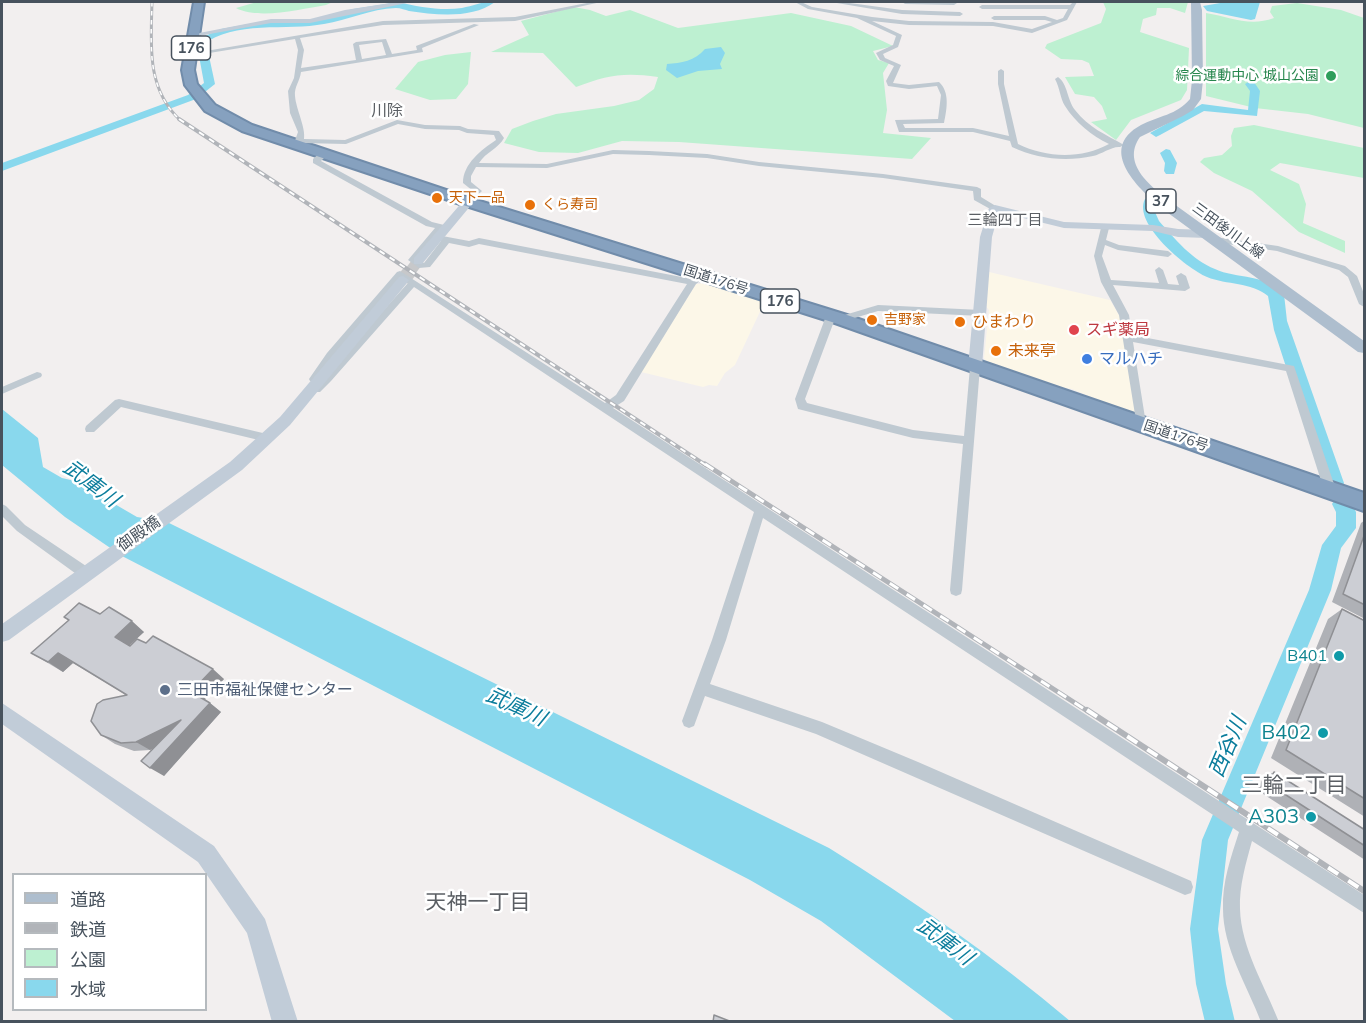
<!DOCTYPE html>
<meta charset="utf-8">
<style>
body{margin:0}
#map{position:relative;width:1366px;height:1023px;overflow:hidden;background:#f2efef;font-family:Mulish,"Noto Sans JP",sans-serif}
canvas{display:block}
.frame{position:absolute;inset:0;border:3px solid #47525d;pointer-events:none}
.legend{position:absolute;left:12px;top:873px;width:195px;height:138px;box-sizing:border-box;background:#fff;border:2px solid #b5babe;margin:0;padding:8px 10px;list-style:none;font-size:18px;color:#47525d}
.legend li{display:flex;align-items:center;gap:12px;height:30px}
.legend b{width:30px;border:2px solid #b5babe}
</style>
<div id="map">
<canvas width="1366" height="1023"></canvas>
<div class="frame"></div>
<ul class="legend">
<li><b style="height:8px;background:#aebece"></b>道路</li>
<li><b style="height:8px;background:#b1b4b9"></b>鉄道</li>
<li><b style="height:16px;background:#bdf0d1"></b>公園</li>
<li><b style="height:16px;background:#89d8ed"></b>水域</li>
</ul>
</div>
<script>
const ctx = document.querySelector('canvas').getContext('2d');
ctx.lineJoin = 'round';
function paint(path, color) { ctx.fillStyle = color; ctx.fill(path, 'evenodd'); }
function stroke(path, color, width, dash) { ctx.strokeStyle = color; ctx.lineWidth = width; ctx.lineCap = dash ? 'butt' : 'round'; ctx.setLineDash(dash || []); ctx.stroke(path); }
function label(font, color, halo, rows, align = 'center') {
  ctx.font = font + ' Mulish,"Noto Sans JP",sans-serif'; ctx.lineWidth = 5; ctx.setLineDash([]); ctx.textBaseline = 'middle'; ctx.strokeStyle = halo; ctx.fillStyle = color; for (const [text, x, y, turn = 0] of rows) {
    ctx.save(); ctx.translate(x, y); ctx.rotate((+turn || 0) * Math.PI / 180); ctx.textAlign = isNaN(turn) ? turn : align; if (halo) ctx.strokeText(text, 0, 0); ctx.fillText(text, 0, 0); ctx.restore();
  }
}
paint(new Path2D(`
 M989,272L1110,300L1120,317L1136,416L1072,389L1054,386L988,364L984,358L989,310L983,303Z
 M704,280L765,301L735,365L725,373L717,386L709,385L703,387L641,372L696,284H700Z`), '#fcf7e8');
paint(new Path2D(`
 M257,2H333L326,5C301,9 259,20 236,8Z
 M1103,2H1188L1185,13L1170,8H1157L1156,15L1143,19L1140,32L1189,48L1187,90L1181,100L1131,120L1116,140L1091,122L1107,119L1102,106L1094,97L1075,94L1065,77L1094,76L1089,63L1082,60L1061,59L1045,48L1047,44L1101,23L1106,9Z
 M1297,3L1341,10L1364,18V128L1308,114L1255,108L1206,96V13C1231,17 1249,27 1274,18L1270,12L1272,6Z
 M574,7L590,10L606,16L630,10L678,28L791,13L851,26L893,46L873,51L878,60L889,63L883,73L887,110L883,133L931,138L912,159L679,142L622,141L578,153L539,152L504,143L512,129L533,121L556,114L614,106L639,100L654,89L658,77C624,72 607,75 576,87L543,53L491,52L529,35L521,21Z
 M471,52L468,84L456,99L430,100L395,89L418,62L445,55Z
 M1254,125L1364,148V178L1280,163L1270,170L1299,184L1306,204L1303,223L1345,241V253L1299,232L1252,191L1214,173L1200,162L1204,158L1222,155L1232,146L1231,136L1234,128Z`), '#bdf0d1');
paint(new Path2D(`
 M1226,2H1260L1255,19L1251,20L1207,11L1203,6Z
 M721,47L725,53L720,64L722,69L698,71L677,78L666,70L667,64C681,63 695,61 705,49Z
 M2,409L38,438L43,467L62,478L75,481L137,517L167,522L829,848C913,900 994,957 1070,1021H955L821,921L750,880L122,556L65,517L2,465Z
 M1198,980L1218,986L1225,1021H1210Z`), '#89d8ed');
paint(new Path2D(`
 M399,2C418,7 442,11 462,8C474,6 482,1 495,2C472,19 436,15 409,11C405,10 401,8 396,8C370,9 348,20 324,24C288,31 233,20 203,45L209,56L215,84L196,99L2,171V163L188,95L204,83L199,56L193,45L198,39L221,29L272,20L309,21L353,9Z
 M1250,81L1254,82L1260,91L1257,116L1204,111L1160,135L1156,137L1150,133L1202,104L1248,110L1250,91L1245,84Z
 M1166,149L1170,150L1177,163L1174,174H1166L1164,171L1165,163L1160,153Z
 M1150,198L1157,202L1155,212L1159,221C1175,239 1192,260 1215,269C1236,279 1268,274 1284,294L1287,321L1344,483L1342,488L1335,490L1328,488L1319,468L1274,330L1268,296C1251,282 1227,285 1207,277C1186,268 1132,223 1145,199Z
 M1342,496L1349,499L1356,512V528L1341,548L1331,590L1228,840L1218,929L1226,984L1235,1022H1205L1196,984L1190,929L1202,840L1309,590L1322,545L1336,526V512L1332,504L1335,499Z`), '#89d8ed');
stroke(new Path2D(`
 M409,273L418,261`), '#c7c8ca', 11, [11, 5]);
stroke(new Path2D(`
 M403,280L410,271`), '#c7c8ca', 14, [14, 7]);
const highway = new Path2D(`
 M194,2H204L194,70L197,84L215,105L252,125L473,199L847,315L1364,493V511L835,323L463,205L242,131L205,111L185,85L182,70Z`);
stroke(highway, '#718caa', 4);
paint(new Path2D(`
 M592,2H601L515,21L383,25L300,38L304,50L301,68L356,60L353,44L356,42L386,39L392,54L417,50L416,46L474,24L479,25L422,48L423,52L301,72C300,81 294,87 295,96C296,109 306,128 304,139L345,140L397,120L425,125L460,126L468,129L499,131L504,138C499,148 486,152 479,163L547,164L613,150L649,151L707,154L759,162L883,174L977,187L981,189V197L999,208L992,210L974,200L973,191L883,178L759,166L707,158L649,155L613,154L547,168L476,167L471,176V182L482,191L468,204L464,202L473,191L463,183C463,164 481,150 496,140L494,135L467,133L459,130L425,129L398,124L346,144L301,143L299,146H293L298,132L290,113L288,91L294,78L298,50L295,39L191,56L188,54L383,21L515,17ZM382,42L386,55L362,59L359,45Z
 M795,2H801L812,7L872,17L909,21L993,22L1032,29L1052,22L1045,20H994L991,18L994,16H1045L1057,20L1063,18L1068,9H982L979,7L982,5H1070L1073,2H1077L1067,20L1032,33L993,26L909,25L872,21L902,35L898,47L883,54L885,58L901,65L893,83L909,85L939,82C950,92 947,109 944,123L903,124L905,128H973L1009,136L998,84V71L1001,69L1004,71V84L1018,144C1046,158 1082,159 1109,144C1092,136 1075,122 1065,106C1060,98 1060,88 1055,79L1058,77C1068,84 1067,100 1075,110C1089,128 1105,134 1124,145L1120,147C1112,146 1102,154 1093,156C1066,162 1037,159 1012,147L1010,141L973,132H899L895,120L938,119L941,95L937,86L909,89L888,86L886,81L894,66L880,60L876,53L893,45L896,36L857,18L808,9Z
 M831,2H842L902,10L960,12L963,14L960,16L902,14Z
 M902,2H955L957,3L954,5L905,4Z
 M322,151L329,153L321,161L432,222L448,226V230H442L437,235L469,241L479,238L692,279L701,277L703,279L696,284L624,401L613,408L1364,895V913L1252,841C1246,863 1239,886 1240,909C1241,948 1265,986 1279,1022H1261C1247,985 1223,948 1223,909C1222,882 1231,857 1239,832L763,518L726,640L710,684L822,722L918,762L1191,881L1193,887L1191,893L1185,895L816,734L705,696L694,726L689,728L684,726L682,721L712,640L754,512L414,287L331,381L320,392H312L311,389C316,382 323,377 329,371L408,283L401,279L335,357L318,381H310L309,379L327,353L397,272L400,271L605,403L616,395L687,284L479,244L469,247L449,243L430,267L419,268L408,260L435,228L426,226L313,163V159ZM434,240L441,241L424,263L417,259Z
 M1105,225L1109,228L1106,240L1119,245L1168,251L1172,254L1168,257L1118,250L1105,245L1102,256L1111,280L1159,283L1155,270L1159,267L1163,270L1168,284L1179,285L1176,276L1181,273L1186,276L1190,288L1185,291L1113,285L1129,315L1132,335L1294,366L1336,490L1334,493L1330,495L1324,490L1286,371L1133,342L1146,424L1141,428L1137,427L1119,315L1101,282L1094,256L1101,228Z
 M1215,237L1278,246L1345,266L1357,276L1364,294V307L1359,304L1348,277L1339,270L1277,251L1212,242V238Z
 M878,305L981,310L986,313L981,316L878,311L841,322L836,319L838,317Z
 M831,313L836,316L805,399L807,403L913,430L964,436L970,367L975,364L980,367L962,590L961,594L956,596L951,594L950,590L963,444L913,438L802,410L798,409L795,399L826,316Z
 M37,372L41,373L42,375L41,377L2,394V387Z
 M119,399L267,434L273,438L267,442L121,407L94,432H86L85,429L86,426L115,400Z
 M2,504L6,506L25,525L89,568L90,572L89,576L84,577L79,576L17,531L2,516Z`), '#bfc9d1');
paint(new Path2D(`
 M397,2H412L310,23H271L193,37L189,35L271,19H310L345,10Z
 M468,199L472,200V204L422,264H414V258L464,200Z
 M995,205L1064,222L1153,225L1178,229L1207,230L1213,234L1207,238L1178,237L1153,231L1064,228L999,212L992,237L982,367L975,372L968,367L980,237L989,208Z
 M403,276L409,280L407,283L290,425L242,470L9,640L2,642V624L230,462L280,417L399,277Z
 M2,703L214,846L265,919L298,1022H272L247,933L198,862L2,724Z`), '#c1ccd8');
paint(new Path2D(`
 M1191,2H1200L1202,10L1203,80L1201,99L1193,110L1183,116L1140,137C1120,165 1154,189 1174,204L1364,341V353L1358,352L1164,210C1141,191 1095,150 1141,125C1158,116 1177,115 1190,99L1192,80Z`), '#aebece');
paint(highway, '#86a1bf');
const railFar3 = new Path2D(`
 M152,2C151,45 146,88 180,120`);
const railFar2 = new Path2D(`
 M179,119L707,466`);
const railFar1 = new Path2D(`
 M705,464L1089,712`);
const rail = new Path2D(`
 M1087,710L1364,891`);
stroke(railFar3, '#b1b4b9', 3);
stroke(railFar2, '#b1b4b9', 4);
stroke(railFar1, '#b1b4b9', 5);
stroke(rail, '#b1b4b9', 6);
stroke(railFar3, '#fff', 1.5, [4.5]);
stroke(railFar2, '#fff', 2, [6]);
stroke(railFar1, '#fff', 3, [10]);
stroke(rail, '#fff', 4, [12]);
paint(new Path2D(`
 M1365,520V619L1332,602L1361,523Z
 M1342,609L1365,621V817L1271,758L1328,619Z
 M100,614L144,632L129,645L224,679L205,699L221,712L164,776L154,748L150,750L134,751L115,744L101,735L126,695L73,663L63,672L31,653L69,620L64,617Z
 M1274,772L1365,830V860L1257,790L1263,778Z`), '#afb1b6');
paint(new Path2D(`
 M132,621L144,632L128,647L115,637Z
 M58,653L73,663L63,672L48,662Z
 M213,669L224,679L203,701L191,692Z
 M210,703L221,712L164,776L150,768L179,736L150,750L136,742Z`), '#8f9094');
const building = new Path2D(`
 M1365,533V605L1343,594Z
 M79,603L100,614L109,607L132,621L115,637L130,646L137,639L146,643L153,636L213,669L191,692L210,703L150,768L141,761L181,720L136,742L121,743L101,735L91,721L97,704L103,700L127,695L58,653L48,662L31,653L69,620L64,617Z
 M1342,609L1365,621V799L1286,750Z
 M1274,772L1365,830V846L1269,784Z
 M714,1015L732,1022H713Z`);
paint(building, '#ccced4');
stroke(building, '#8f9094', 1.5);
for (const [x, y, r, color] of [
 [1331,76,6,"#2e9e5b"],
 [437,198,6,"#e8710a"],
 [530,205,6,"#e8710a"],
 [872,320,6,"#e8710a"],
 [960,322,6,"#e8710a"],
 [1074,330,6,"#e0444e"],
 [996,351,6,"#e8710a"],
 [1087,359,6,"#3f7fe0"],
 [1339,656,6,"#0f9aa8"],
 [165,690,6,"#5c6f8a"],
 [1323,733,6,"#0f9aa8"],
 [1311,817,6,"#0f9aa8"]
]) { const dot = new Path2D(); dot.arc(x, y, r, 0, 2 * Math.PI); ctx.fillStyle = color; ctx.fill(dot); stroke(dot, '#fff', 2); }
label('14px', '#27864d', '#fff', [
 ["綜合運動中心 城山公園",1319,76]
], 'right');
label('14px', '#c56008', '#fff', [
 ["天下一品",449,198],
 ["くら寿司",542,205],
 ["吉野家",884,320]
], 'left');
label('14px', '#47525d', '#fff', [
 ["三田後川上線",1228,231,36],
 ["国道176号",716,280,18],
 ["国道176号",1176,436,19]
]);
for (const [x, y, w] of [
 [191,48,39],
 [1161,201,30],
 [780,301,39]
]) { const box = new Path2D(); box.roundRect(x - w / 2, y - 12, w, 24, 4.5); ctx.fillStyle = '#fff'; ctx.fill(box); stroke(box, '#47525d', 1.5); }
label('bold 15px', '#47525d', null, [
 ["176",191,48],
 ["37",1161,201],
 ["176",780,301]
]);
label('15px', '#5b5f64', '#fff', [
 ["三輪四丁目",1005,220]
]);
label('16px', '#5b5f64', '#fff', [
 ["川除",387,111]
]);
label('16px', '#c56008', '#fff', [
 ["ひまわり",972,322],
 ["未来亭",1008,351]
], 'left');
label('16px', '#be3a42', '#fff', [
 ["スギ薬局",1086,330]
], 'left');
label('16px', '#366cbe', '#fff', [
 ["マルハチ",1099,359]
], 'left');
label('16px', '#47525d', '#fff', [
 ["御殿橋",139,534,-35]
]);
label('16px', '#0d838f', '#fff', [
 ["B401",1327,656]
], 'right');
label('16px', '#4e5e75', '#fff', [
 ["三田市福祉保健センター",177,690]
], 'left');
label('20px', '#0d838f', '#fff', [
 ["B402",1311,733],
 ["A303",1299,817]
], 'right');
label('italic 21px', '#0b7d9c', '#fff', [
 ["武庫川",91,484,37],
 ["武庫川",516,707,25],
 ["西谷川",1228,747,-67],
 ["武庫川",945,942,37]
]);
label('21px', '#5b5f64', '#fff', [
 ["三輪二丁目",1294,786],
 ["天神一丁目",478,903]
]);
</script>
